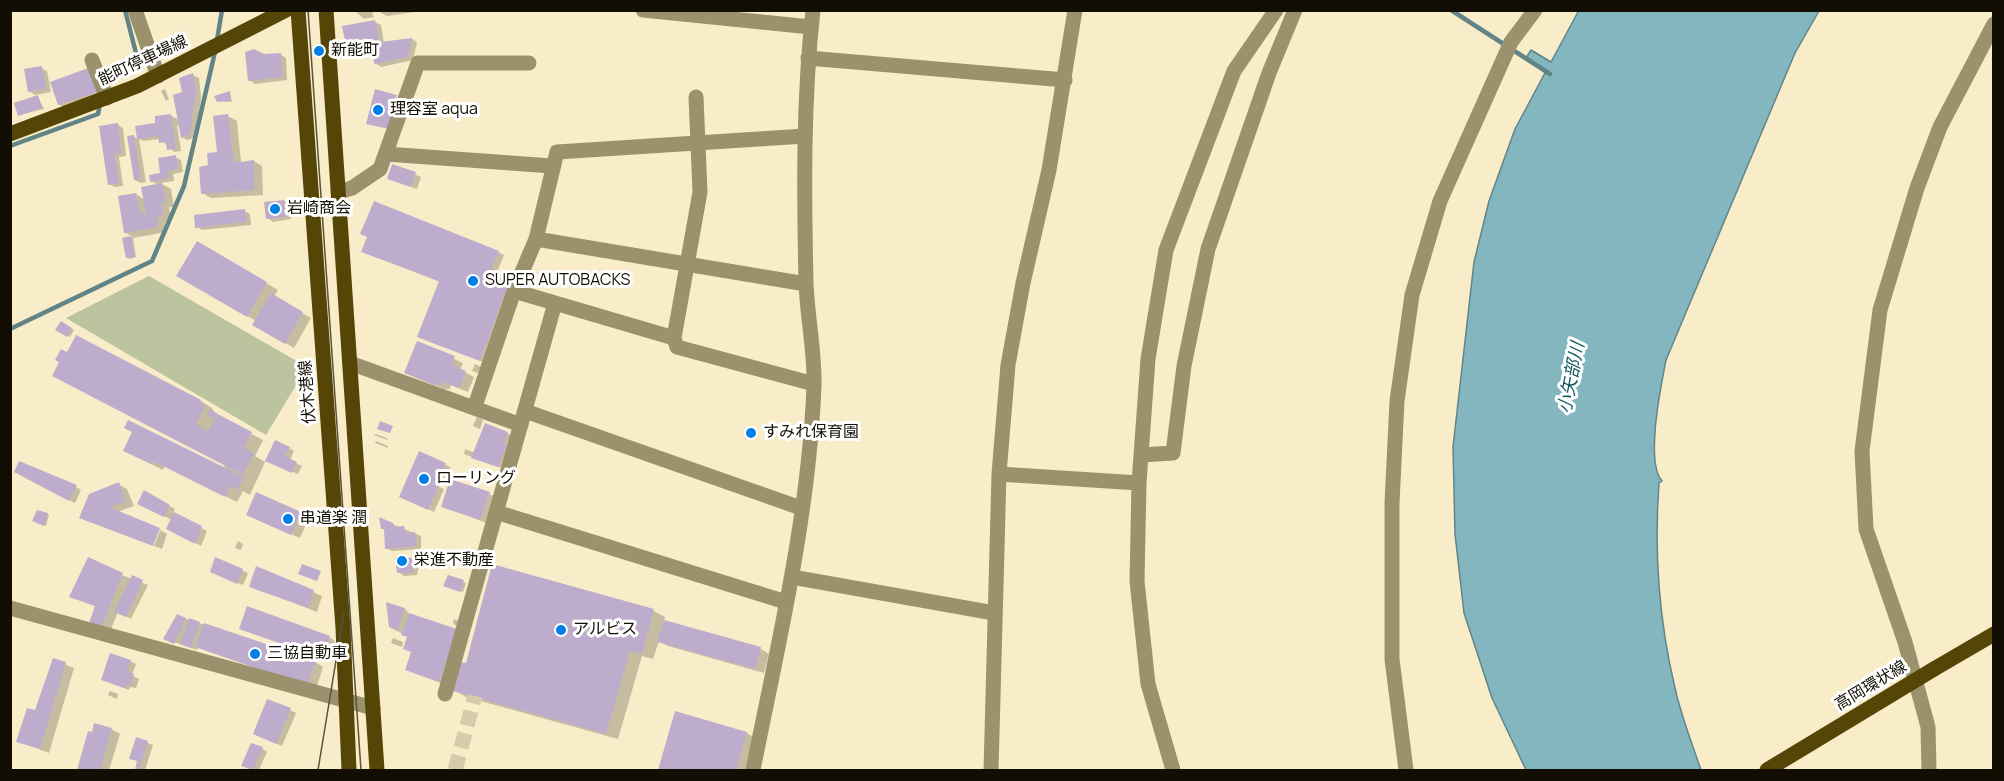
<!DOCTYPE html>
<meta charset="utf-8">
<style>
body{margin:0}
#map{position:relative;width:2004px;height:781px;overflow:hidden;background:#f8edc8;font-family:Manrope,sans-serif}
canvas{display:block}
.frame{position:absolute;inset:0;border:12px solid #120e03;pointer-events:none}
</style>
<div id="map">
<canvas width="2004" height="781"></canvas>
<div class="frame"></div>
</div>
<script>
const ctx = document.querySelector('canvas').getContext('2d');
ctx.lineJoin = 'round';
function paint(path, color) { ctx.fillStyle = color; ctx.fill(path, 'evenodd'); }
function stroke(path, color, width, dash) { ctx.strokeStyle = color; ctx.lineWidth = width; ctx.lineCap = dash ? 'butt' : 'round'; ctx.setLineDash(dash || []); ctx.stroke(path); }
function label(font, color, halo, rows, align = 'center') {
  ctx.font = font + ' Manrope,"Noto Sans JP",sans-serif'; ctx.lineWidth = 6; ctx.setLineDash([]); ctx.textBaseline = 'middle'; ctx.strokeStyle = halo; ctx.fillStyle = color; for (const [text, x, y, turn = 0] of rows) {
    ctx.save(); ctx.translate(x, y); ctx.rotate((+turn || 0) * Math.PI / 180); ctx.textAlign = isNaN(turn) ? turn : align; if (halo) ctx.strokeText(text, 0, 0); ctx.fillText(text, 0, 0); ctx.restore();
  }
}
paint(new Path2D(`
 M149,276L307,367L266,435L66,318Z`), '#bbc49f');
const water = new Path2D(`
 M1579,10L1819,11L1795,53L1666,360C1661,386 1645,462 1662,481L1659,483C1654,551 1659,621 1675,688C1681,716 1692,743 1701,770H1526L1492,698L1464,613L1455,534L1453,447L1474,262L1489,201L1515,129L1546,71L1526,58L1531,50L1551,62Z`);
paint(water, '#84b6bf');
stroke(water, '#628487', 1.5);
paint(new Path2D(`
 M354,10H414L415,12L387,16L378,11L372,13L374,17L364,19Z
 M375,22L381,25L384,43L412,39L417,42L413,60L381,67L375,63L374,44L367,40L368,45L353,48L347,45Z
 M280,54L286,58L287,80L255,84L250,80L263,55Z
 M41,68L47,71L51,92L35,95L29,91Z
 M88,70L101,95L65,108L59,104Z
 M193,75L199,78L201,97L196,137L187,140L182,137L180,125H177L181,151L174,152L160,139L144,141L139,139L146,182L141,183L135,180L134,137L138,139L137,127L157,124L170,115L179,120L184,93Z
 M165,89L169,99L166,101L161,91Z
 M230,92L232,102L218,101Z
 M38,97L44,109L19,115Z
 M228,116L237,121L241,163L254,161L262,166L263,195L211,198L202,193L210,167L218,153Z
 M118,125L123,128L126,156L119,157L123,186L115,187L109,184Z
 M175,157L181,160L183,172L173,174L174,181L160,183L171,189L174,207H169L171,220L165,222L166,232L133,238L136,257L129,259L124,239L133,237L126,233L136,194L145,200L159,185L151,181L162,174Z
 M393,166L421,177L417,189L395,181Z
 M284,201L289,204L291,219L273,222L267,218Z
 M244,211L250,214L251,225L202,230L197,227Z
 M197,243L278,290L274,297L311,318L294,348L254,325L256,321L178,276Z
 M498,252L504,255L495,277L513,285L486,363L425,340L440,282L369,254Z
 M61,323L74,330L70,337L57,330Z
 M77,337L201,401L212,408L216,415L263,440L255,456L265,462L250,495L243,491L237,502L165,466L163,470L137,457L224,468L225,465L67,354Z
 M418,343L463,363L460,370L474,377L468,392L451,385L450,389H444L415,377Z
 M475,364L481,367L478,373L472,371Z
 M477,417L483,420L480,429L473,426Z
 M507,433L512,436L504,469L464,454L465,449L475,453Z
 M375,434L387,438V440L374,435Z
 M376,441L388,446V448L375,443Z
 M289,448L294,451L290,460L302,466L298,474L272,463Z
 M445,464L451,468L439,487L444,489L434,512L406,499Z
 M16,472L76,487L81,490L75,503Z
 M118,484L127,489L134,506L117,512L151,545L81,517Z
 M144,492L175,509L173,514L207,531L201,546L168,528L172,520L144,507Z
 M257,494L309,518L300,538L256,519Z
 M489,494L498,498L489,524L442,506Z
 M47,514L49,515L46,526L34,520Z
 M392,524L421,536V549L392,551L386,548V530L382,528Z
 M160,530L167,534L162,549L154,546Z
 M238,541L243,544L241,550L235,548Z
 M216,559L248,573L243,585L218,575Z
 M414,559L420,562L417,575L404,576L399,572Z
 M493,566L654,611L665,617L664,622L761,649L769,654L764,673L668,646L659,641L653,659L642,656L618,739L466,697L454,690L467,665Z
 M257,568L322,596L317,612L251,586Z
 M122,575L148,585L131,619L118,612L110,632L100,627L97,607L71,596Z
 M448,577L466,583L463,592L447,587Z
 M388,604L405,609L409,614L457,630L448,686L407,670L413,653L409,638L396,630Z
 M178,616L315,662L323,667L316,689L198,647L197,650L171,641Z
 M454,619L459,621L457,626L453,624Z
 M246,631L329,637L335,641L328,660Z
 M393,638L403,642L402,647L391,643Z
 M54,660L74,668L49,753L18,741L36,712Z
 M130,661L136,664L132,675L139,679L136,688L130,687L129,690L103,680Z
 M110,691L118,694L117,699L108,695Z
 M290,710L296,713L282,746L260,737Z
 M676,713L747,733L758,740L749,770H660Z
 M111,729L120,734L109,770H79L89,733Z
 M137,739L153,745L145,770H136L139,762L130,758Z
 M262,748L267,752L259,770L243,766Z`), '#0003');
stroke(new Path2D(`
 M1451,10L1550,74
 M217,40L222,10
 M105,83L134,67L138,61L125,10
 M10,146L98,114L100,104
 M10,329L152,261L184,186L215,52`), '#628487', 4.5);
paint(new Path2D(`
 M375,20L379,40L367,42L366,38H362L363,43L346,46L342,26Z
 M412,38L408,57L374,64L372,43Z
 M254,49L264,54L281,53L282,77L248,81L245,52Z
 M42,66L46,89L28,92L24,69Z
 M88,68L97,92L58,105L50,82Z
 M193,73L196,93L190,134L181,138L173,95L182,92L179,78Z
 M375,89L397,95L389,129L366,124Z
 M230,91V101L217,102L214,96Z
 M38,95L42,108L18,116L14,103Z
 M171,114L176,149L167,150L166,142L159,143L158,136L137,139L135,126L155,123V116Z
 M228,114L234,163L254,160V190L201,194L199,167L208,165L207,153L217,152L213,116Z
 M118,123L121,153L114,154L119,183L108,185L99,126Z
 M134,135L141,179L134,180L127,136Z
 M176,155L178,169L168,171L169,178L150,182L149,175L160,173L158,158Z
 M392,164L416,172L411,187L387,179Z
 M162,183L166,202L161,203L163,216L157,217L158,227L124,233L118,196L136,193L140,214L146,213L141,187Z
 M284,200L286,217L266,219L264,202Z
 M374,201L499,251L490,273L509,281L480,361L417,337L439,281L361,252L367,237L360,234Z
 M245,209L246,222L195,228L194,215Z
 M131,236L135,257L126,258L122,238Z
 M197,241L267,282L247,317L176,276Z
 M271,293L303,312L285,344L252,325Z
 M61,321L72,328L67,337L55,330Z
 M76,335L201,400L200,403L206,405L196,424L208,431L215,419L207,415L210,410L252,432L244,448L254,454L243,475L52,376L59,362L55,360L61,349L67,352Z
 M417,341L455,356L452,365L466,371L459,388L442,382L441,385H434L404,373Z
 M128,420L244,477L238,490L230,486L225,497L153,461L151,464L123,451L132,432L124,428Z
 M380,421L393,426L390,433L377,429Z
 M485,423L508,432L503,444L507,446L498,467L471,458Z
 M275,440L290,447L285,456L297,462L292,473L265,461Z
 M419,451L446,463L438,480L436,479L434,483L439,485L428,510L399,497Z
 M19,461L77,485L69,501L14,472Z
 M450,479L490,492L480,520L441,507Z
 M119,482L126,502L109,507L160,528L153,546L79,518L89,494Z
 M144,490L170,505L164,517L137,504Z
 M256,492L301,512L291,535L246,515Z
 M37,510L48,513L44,526L32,521Z
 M174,512L202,526L195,544L166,529Z
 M379,517L393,523L394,527L404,526L406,533L415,532L416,546L385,549L384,529H381Z
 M88,557L123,573L101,628L89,623L95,606L69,597Z
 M215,557L243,569L237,584L210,572Z
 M395,557L415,558L412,573H397Z
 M302,564L321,571L317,581L298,574Z
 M492,564L654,609L642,654L630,651L606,734L453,691L460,662L466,663Z
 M256,566L314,590L308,608L249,587Z
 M132,575L143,580L126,617L114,612Z
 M448,575L464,580L460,592L443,586Z
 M386,602L405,608L397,631L389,627Z
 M247,606L330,636L322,658L239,629Z
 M409,613L457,629L439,682L405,670L411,652L403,649L407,637L401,635Z
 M177,614L186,618L174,644L163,639Z
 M189,618L200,622L191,648L180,644Z
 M664,620L761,647L755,669L657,642Z
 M204,623L316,661L307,686L195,647Z
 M110,653L131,660L127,672L134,674L130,686L125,685L124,688L101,680Z
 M53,658L66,662L40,749L16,742L27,708L35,710Z
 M267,699L291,708L276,744L253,734Z
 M675,711L747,732L736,770H658Z
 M94,723L112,728L100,770H77L88,731L92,732Z
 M136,737L148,741L139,770H135L137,761L129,759Z
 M251,743L263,747L253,770L241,766Z`), '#beaccd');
stroke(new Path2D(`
 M455,770L475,696`), '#d6ccaa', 15, [15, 8]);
stroke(new Path2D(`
 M135,10L158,76
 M643,10L811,27
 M808,58L1065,80
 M92,60L107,98
 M386,154L552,166
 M338,192L352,188L380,169L418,63H529
 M536,239L806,284
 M514,291L674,338L677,347L814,384
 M674,338L700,192L696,97
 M350,363L521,425
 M475,406L514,291L536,239L557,152L805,136
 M525,411L801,508
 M1141,455L1173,453L1184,366L1208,249L1269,73L1295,10
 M999,474L1139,483
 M496,512L786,602
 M792,577L994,613
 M10,608L373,708
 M445,694L555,303
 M753,770C778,644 809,516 814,386C815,352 807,316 806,282C804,191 803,101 813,10
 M991,770L999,474L1008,365L1023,283L1049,170L1075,10
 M1173,770L1148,684L1137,581L1139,483L1148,359L1166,250L1234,71L1276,10
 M1406,770L1392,659V503L1397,401L1412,295L1440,201L1511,42L1535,10
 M1929,770L1928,727L1905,642L1866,529L1862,451L1880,310L1917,188L1940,127L1994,24`), '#9b916d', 15);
stroke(new Path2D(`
 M298,10L343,628L349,770
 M326,10L377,770
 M10,134L137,86L286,10
 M1934,669L1994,634`), '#554607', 15);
stroke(new Path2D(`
 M308,10L361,770
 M318,770L344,612`), '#58523f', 1.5);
stroke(new Path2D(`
 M1767,770L1934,669`), '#554607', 15);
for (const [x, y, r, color] of [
 [319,51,6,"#0080e6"],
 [378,110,6,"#0080e6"],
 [275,209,6,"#0080e6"],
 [473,281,6,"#0080e6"],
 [751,433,6,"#0080e6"],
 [424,479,6,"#0080e6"],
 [288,519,6,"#0080e6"],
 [402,561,6,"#0080e6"],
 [561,630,6,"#0080e6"],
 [255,654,6,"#0080e6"]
]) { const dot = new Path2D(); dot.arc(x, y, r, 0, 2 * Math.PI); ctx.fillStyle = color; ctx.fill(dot); stroke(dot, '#fff', 2); }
label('16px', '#120e03', '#fff', [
 ["新能町",331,51],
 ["理容室 aqua",390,110],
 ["岩崎商会",287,209],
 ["SUPER AUTOBACKS",485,281],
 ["すみれ保育園",763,433],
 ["ローリング",436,479],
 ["串道楽 潤",300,519],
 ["栄進不動産",414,561],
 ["アルビス",573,630],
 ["三協自動車",267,654]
], 'left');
label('16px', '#120e03', '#fff', [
 ["能町停車場線",143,61,-25],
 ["伏木港線",308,392,-94],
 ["高岡環状線",1871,686,-31]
]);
label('italic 18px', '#125863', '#fff', [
 ["小矢部川",1572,378,-79]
]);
</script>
